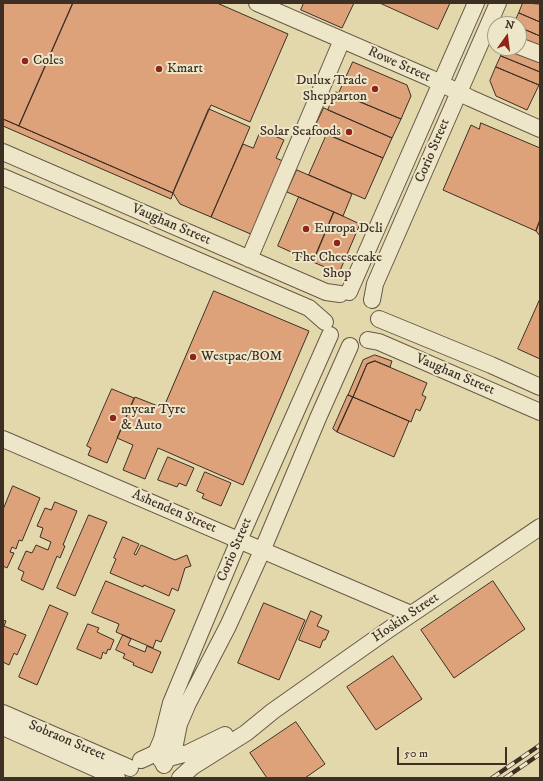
<!DOCTYPE html>
<style>
body{margin:0}
#map{position:relative;width:543px;height:781px;overflow:hidden;background:#e3d8ac;font-family:"IM FELL DW Pica",serif}
canvas{display:block}
.frame{position:absolute;inset:0;border:4px solid #3e2f25;pointer-events:none}
.north{position:absolute;left:487px;top:16px;width:40px;height:40px;box-sizing:border-box;background:#ede6c9;border:1px solid #a79d87;border-radius:50%;rotate:14deg;font-size:11px;font-weight:700;line-height:16px;text-align:center;color:#3e2f25}
.north::after{content:'';display:block;margin:auto;width:14px;height:18px;background:#8f2418;clip-path:polygon(50% 0,100% 100%,50% 72%,0 100%)}
.scale{position:absolute;left:397px;top:747px;width:110px;height:18px;box-sizing:border-box;border:2px solid #3e2f25;border-top:0;padding-left:5px;font-size:12px;line-height:14px;white-space:nowrap;color:#3e2f25;-webkit-text-stroke:3px #ede6c9;paint-order:stroke}
</style>
<div id="map">
<canvas width="543" height="781"></canvas>
<div class="frame"></div>
<div class="north">N</div>
<div class="scale">50 m</div>
</div>
<script>
const ctx = document.querySelector('canvas').getContext('2d');
ctx.lineJoin = 'round';
function paint(path, color) { ctx.fillStyle = color; ctx.fill(path, 'evenodd'); }
function stroke(path, color, width, dash) { ctx.strokeStyle = color; ctx.lineWidth = width; ctx.lineCap = dash ? 'butt' : 'round'; ctx.setLineDash(dash || []); ctx.stroke(path); }
function label(font, color, halo, rows, align = 'center') {
  ctx.font = font + ' "IM FELL DW Pica",serif'; ctx.lineWidth = 4; ctx.setLineDash([]); ctx.textBaseline = 'middle'; ctx.strokeStyle = halo; ctx.fillStyle = color; for (const [text, x, y, turn = 0] of rows) {
    ctx.save(); ctx.translate(x, y); ctx.rotate((+turn || 0) * Math.PI / 180); ctx.textAlign = isNaN(turn) ? turn : align; if (halo) ctx.strokeText(text, 0, 0); ctx.fillText(text, 0, 0); ctx.restore();
  }
}
const building = new Path2D(`
 M3,3H73L19,126L3,119Z
 M73,3H217L288,34L250,122L211,105L173,193L19,126Z
 M304,3H354L342,28L301,10Z
 M380,3H450L438,29Z
 M523,3L540,4V22L519,13Z
 M519,13L540,22V36L519,27V24H514Z
 M519,27L540,36V49L519,40Z
 M504,48H517L540,58V72L501,56Z
 M501,56L540,72V81L539,85L496,67Z
 M353,62L407,85L411,96L401,119L339,93Z
 M496,67L539,85L527,110L496,96L490,81Z
 M336,92L401,119L392,138L328,110Z
 M324,108L392,138L383,158L314,129Z
 M209,109L250,127L211,217L180,204L173,193Z
 M3,119L173,193L171,199L3,126Z
 M481,123L540,148V220L536,231L443,190L471,125L479,129Z
 M261,130L284,140L276,158L285,162L253,235L211,217L243,144L253,148Z
 M327,134L383,158L365,199L309,175Z
 M297,170L352,194L343,216L287,192Z
 M299,197L334,212L313,262L278,246Z
 M334,212L360,224L339,273L313,262Z
 M540,220V236L536,231Z
 M214,291L309,331L243,485L158,448L145,479L123,470L133,445L117,438L135,397L163,408Z
 M540,299V359L518,349Z
 M375,355L392,361L390,367L375,361L367,364L353,397L348,395L363,360Z
 M375,361L427,383L422,395L426,397L420,411L416,409L411,422L353,397L367,364Z
 M112,389L134,398L107,463L88,455L91,448L87,446Z
 M348,395L353,397L337,432L333,429Z
 M353,397L409,421L394,457L337,432Z
 M168,457L194,468L186,486L179,483L177,487L158,480Z
 M205,472L231,483L221,506L202,498L204,494L197,491Z
 M13,486L40,498L22,541L19,540L16,549L12,547L10,552L14,553L7,568L3,566V510Z
 M55,502L77,511L63,545L65,546L60,558L57,556L43,590L21,580L24,572L18,569L26,551L32,553L36,545L48,550L51,542L40,537L43,528L37,526L45,508L51,510Z
 M89,515L107,522L75,596L57,588Z
 M123,537L139,544L134,554L136,555L141,545L175,560L187,555L191,566L185,568L178,591L172,588L169,596L144,585L143,587L110,573L116,559L114,558Z
 M106,581L175,610L161,642L156,640L153,648L116,632L119,624L92,613Z
 M493,581L525,629L454,678L421,630Z
 M264,603L305,620L279,680L238,663Z
 M50,605L68,613L37,685L19,677Z
 M311,611L322,616L317,626L329,631L325,640H323L320,648L299,640Z
 M3,620L6,621L4,626L26,635L17,655L14,653L9,665L3,662Z
 M88,624L99,628L97,632L114,640L110,650L108,649L106,654L103,652L101,659L77,649Z
 M123,635L131,639L128,645L145,652L147,646L161,652L152,673L133,665L134,663L123,658L125,654L116,650Z
 M393,656L422,699L376,730L347,687Z
 M296,722L325,764L305,778H267L250,753Z`);
paint(building, '#dda27a');
stroke(building, '#3e2f25', 1);
const minor = new Path2D(`
 M257,3L430,78L470,98L540,129
 M519,46L540,54
 M3,152L326,292L340,294
 M3,177L309,308L325,322
 M249,259L342,40
 M349,292L476,3
 M372,300L375,284L498,3
 M379,319L491,365L540,387
 M368,340L379,342L540,412
 M3,439L411,614
 M3,713L130,768
 M3,727L117,778
 M141,760L156,753L162,739L171,703L239,540L330,335
 M161,760L188,753L225,735
 M164,765L175,744L179,724L188,703L228,626L262,551L318,418L350,346
 M180,778L192,767L246,733L273,711L388,630L540,527`);
stroke(minor, '#675947', 18);
stroke(minor, '#ede6c9', 16);
const rail = new Path2D(`
 M492,778L540,745
 M505,778L540,754`);
stroke(rail, '#3e2f25', 4.5);
stroke(rail, '#ede6c9', 3, [9]);
for (const [x, y, r, color] of [
 [25,61,4,"#8f2418"],
 [159,69,4,"#8f2418"],
 [375,89,4,"#8f2418"],
 [349,132,4,"#8f2418"],
 [306,229,4,"#8f2418"],
 [337,243,4,"#8f2418"],
 [193,357,4,"#8f2418"],
 [113,418,4,"#8f2418"]
]) { const dot = new Path2D(); dot.arc(x, y, r, 0, 2 * Math.PI); ctx.fillStyle = color; ctx.fill(dot); stroke(dot, '#ede6c9', 1.5); }
label('14px', '#3e2f25', '#ede6c9', [
 ["Coles",33,61],
 ["Kmart",167,69],
 ["Dulux Trade",367,81,"right"],
 ["Shepparton",367,97,"right"],
 ["Solar Seafoods",341,132,"right"],
 ["Europa Deli",314,229],
 ["The Cheesecake",337,258,"center"],
 ["Shop",337,274,"center"],
 ["Westpac/BOM",201,357],
 ["mycar Tyre",121,410],
 ["& Auto",121,426]
], 'left');
label('14px', '#3e2f25', '#ede6c9', [
 ["Rowe Street",399,65,24],
 ["Corio Street",433,151,-67],
 ["Vaughan Street",171,225,23],
 ["Vaughan Street",455,375,23],
 ["Ashenden Street",174,512,23],
 ["Corio Street",235,550,-67],
 ["Hoskin Street",406,618,-34],
 ["Sobraon Street",67,741,23]
]);
</script>
